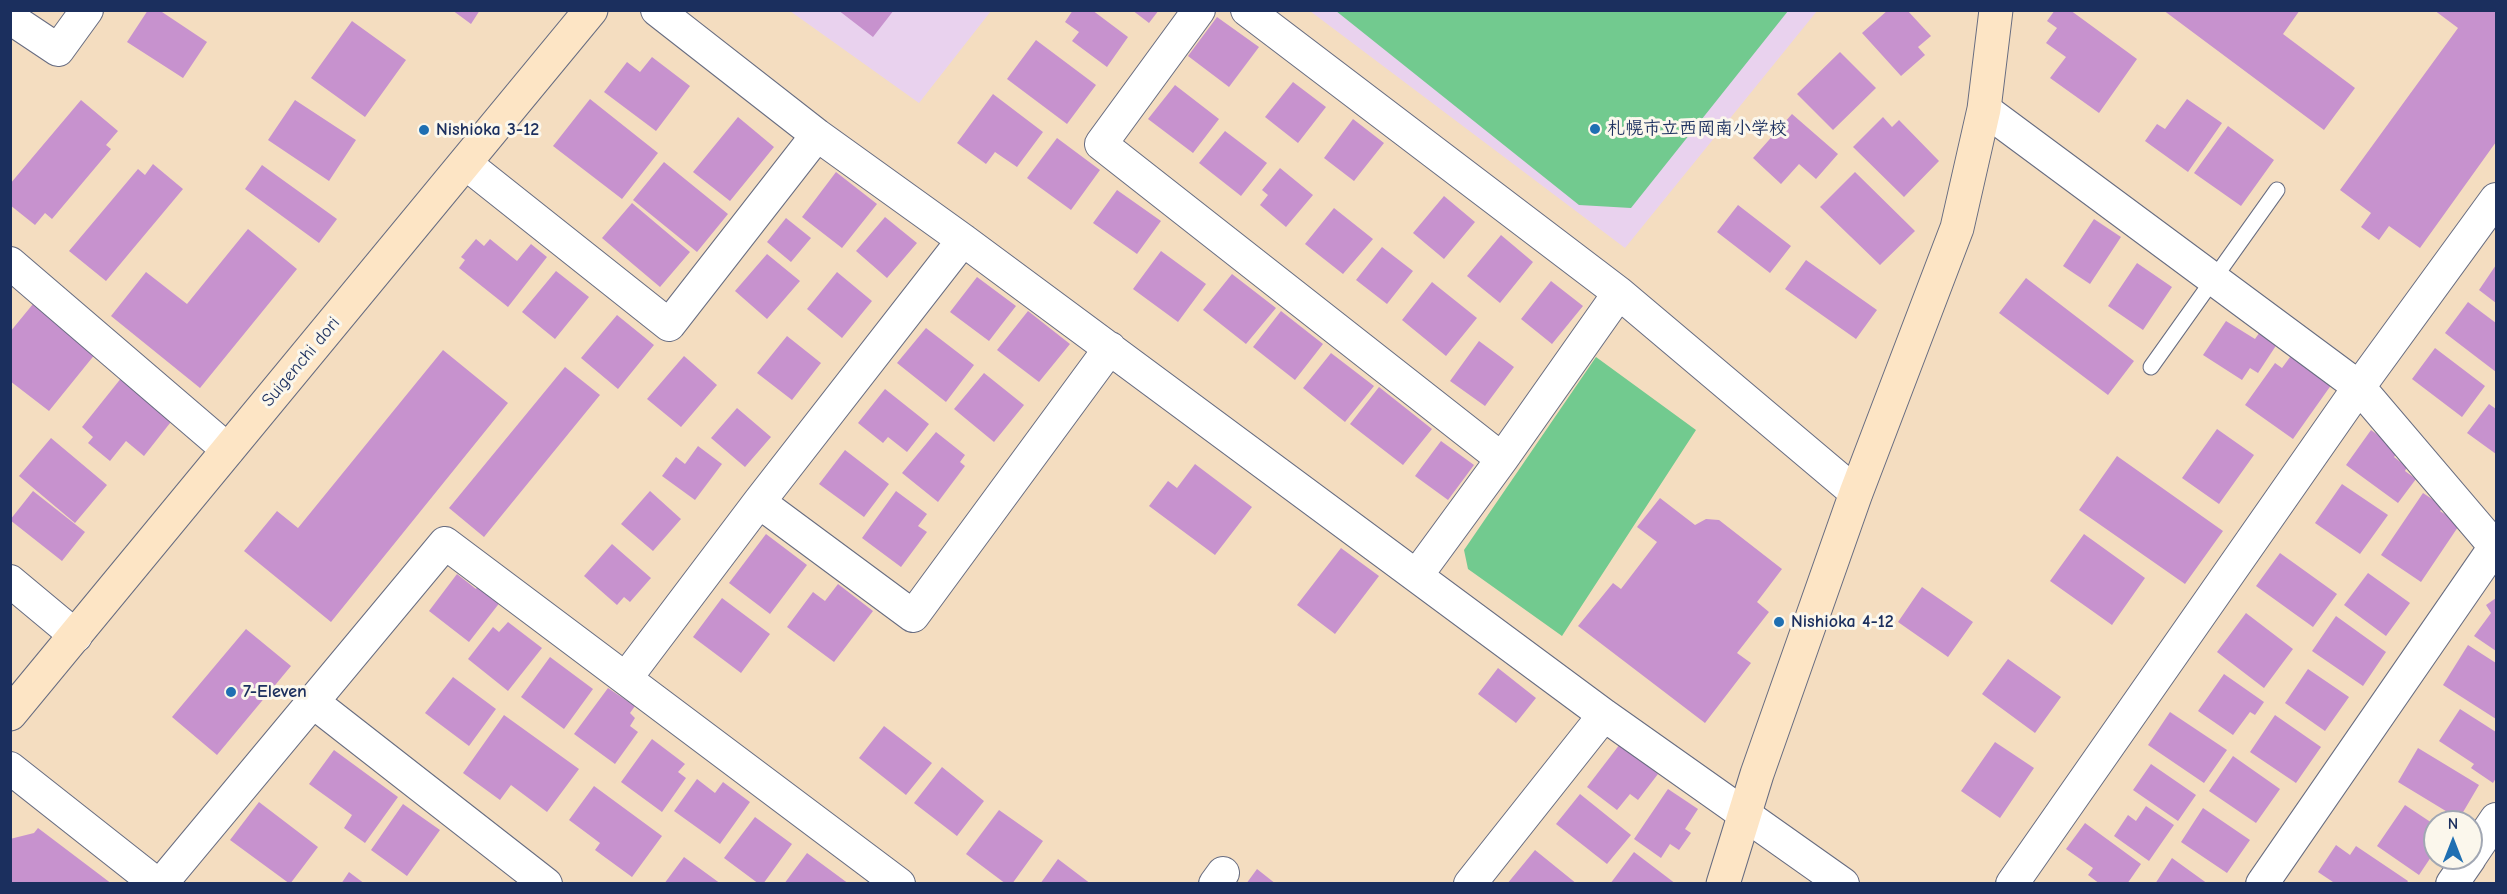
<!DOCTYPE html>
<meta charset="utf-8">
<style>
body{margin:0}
#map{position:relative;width:2507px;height:894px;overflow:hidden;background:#f4ddc0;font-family:"Comic Neue",sans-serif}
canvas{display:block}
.frame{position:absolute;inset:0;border:12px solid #1b2f5e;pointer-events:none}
.north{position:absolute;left:2423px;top:810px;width:60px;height:60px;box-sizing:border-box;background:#fbf7ec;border:2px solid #a1a7b3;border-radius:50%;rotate:0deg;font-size:16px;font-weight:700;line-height:24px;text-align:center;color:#1b2f5e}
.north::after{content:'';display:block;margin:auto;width:21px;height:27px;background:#1f6fb2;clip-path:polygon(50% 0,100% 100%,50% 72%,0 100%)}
</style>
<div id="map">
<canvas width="2507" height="894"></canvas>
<div class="frame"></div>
<div class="north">N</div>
</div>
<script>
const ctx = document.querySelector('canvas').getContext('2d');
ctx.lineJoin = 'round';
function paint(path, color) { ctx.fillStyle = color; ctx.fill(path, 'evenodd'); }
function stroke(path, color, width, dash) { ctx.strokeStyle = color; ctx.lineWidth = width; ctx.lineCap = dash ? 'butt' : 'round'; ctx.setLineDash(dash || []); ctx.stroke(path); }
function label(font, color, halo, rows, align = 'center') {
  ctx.font = font + ' "Comic Neue","Klee One",sans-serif'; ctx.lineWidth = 6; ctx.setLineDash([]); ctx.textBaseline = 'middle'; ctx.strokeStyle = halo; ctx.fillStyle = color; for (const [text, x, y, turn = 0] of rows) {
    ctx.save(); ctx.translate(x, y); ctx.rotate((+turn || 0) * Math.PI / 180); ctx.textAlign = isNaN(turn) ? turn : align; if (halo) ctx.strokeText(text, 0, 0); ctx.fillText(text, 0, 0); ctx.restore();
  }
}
paint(new Path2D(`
 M790,11H991L919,103Z
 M1310,11H1817L1625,248Z`), '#e9d2ee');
paint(new Path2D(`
 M1336,11H1788L1631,208L1579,205Z
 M1596,357L1696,430L1562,636L1468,569L1464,550Z`), '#72ca8f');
paint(new Path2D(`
 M148,10H159L207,42L183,78L127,42Z
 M452,10H480L471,24Z
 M838,10H894L873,37Z
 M1073,10H1092L1128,37L1107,67L1072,41L1079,32L1065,22Z
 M1132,10H1159L1149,23Z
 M1888,10H1907L1931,36L1918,47L1925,55L1901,76L1862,33Z
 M2055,10H2070L2137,59L2099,113L2050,78L2066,57L2046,43L2057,28L2047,21Z
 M2163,10H2300L2283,34L2355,88L2324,130Z
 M2434,10H2496V142L2420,248L2389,226L2379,240L2361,227L2371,213L2340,190L2458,28Z
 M1217,17L1259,47L1229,87L1188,56Z
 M352,21L406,60L365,117L311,78Z
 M1036,40L1096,85L1067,124L1007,79Z
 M1840,52L1876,88L1833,130L1797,94Z
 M652,57L690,86L656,131L604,92L627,62L640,72Z
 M1293,82L1326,107L1298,143L1265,117Z
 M1175,85L1219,119L1193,153L1148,119Z
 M993,94L1043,132L1017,167L995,152L986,164L957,143Z
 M590,99L658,153L622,199L553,146Z
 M2187,99L2222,123L2188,172L2145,141L2157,124L2165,129Z
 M81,100L118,131L106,145L111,149L52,219L45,213L35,225L10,205V184Z
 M295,100L356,140L329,181L268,140Z
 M1792,114L1838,154L1816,179L1799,164L1781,184L1753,158Z
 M738,117L774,147L730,201L693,172Z
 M1883,117L1892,127L1899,120L1939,161L1904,197L1853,147Z
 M1353,119L1384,143L1354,181L1324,158Z
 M2228,126L2274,160L2241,206L2194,173Z
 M1225,131L1267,163L1241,196L1199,163Z
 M1057,138L1100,170L1071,210L1027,178Z
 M664,162L728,214L697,252L633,200Z
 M153,164L183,189L106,281L69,251L138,169L145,175Z
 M262,165L337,219L319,243L245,189Z
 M1280,168L1313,195L1286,227L1260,205L1268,195L1262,190Z
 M836,172L877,204L842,248L802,217Z
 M1855,172L1915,231L1880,265L1820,207Z
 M1117,190L1161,221L1137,254L1093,223Z
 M1444,196L1475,222L1444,259L1413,233Z
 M632,203L690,252L660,287L602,238Z
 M1738,205L1791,246L1770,273L1717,232Z
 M1334,208L1373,239L1343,274L1305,244Z
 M885,217L917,243L887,278L856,251Z
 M786,218L811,238L791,262L767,242Z
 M2094,219L2121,237L2090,284L2063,266Z
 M248,229L297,269L200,388L111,316L146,272L187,304Z
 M1501,235L1533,262L1500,303L1467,276Z
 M476,239L484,246L490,239L517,261L531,244L547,257L508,307L459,268L465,260L461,257Z
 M1382,247L1413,271L1387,304L1356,280Z
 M1161,251L1206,284L1178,322L1133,289Z
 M767,254L800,281L767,319L735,291Z
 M1806,260L1877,310L1856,339L1785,289Z
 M2137,263L2172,287L2143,330L2108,306Z
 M2496,265V303L2479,290Z
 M556,271L589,297L555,339L522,312Z
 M837,272L872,301L842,338L807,309Z
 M1232,274L1276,308L1246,344L1203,310Z
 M977,277L1016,306L989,341L950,312Z
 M2026,278L2134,361L2108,395L1999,313Z
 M1551,281L1583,306L1552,344L1521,319Z
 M1432,282L1477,318L1446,356L1402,320Z
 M2468,302L2496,323V372L2445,333Z
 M33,304L96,353L49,411L10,381V332Z
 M1028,311L1070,344L1039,382L997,350Z
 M1281,311L1323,344L1295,380L1253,347Z
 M617,315L654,345L618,389L581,358Z
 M2226,321L2255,339L2262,329L2279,341L2258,373L2250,368L2242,380L2203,355Z
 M926,328L974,365L946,402L897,363Z
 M787,336L821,363L792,400L757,373Z
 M1479,341L1514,367L1485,406L1450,381Z
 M2435,348L2485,386L2462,417L2412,379Z
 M443,350L508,403L331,622L244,551L277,511L298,528Z
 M1331,353L1374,386L1345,422L1303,388Z
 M2293,353L2334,381L2293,439L2245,405L2275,363L2282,368Z
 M684,356L717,385L681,427L647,399Z
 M565,367L600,395L484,537L449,508Z
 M984,373L1024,405L994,442L954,409Z
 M122,377L174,418L144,456L126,441L110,461L88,443L93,437L82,427Z
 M1379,387L1432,429L1403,465L1350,424Z
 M885,389L929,424L907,452L888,437L883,443L858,423Z
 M2489,404L2496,409V454L2467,433Z
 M737,408L771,437L745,467L711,438Z
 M2217,429L2254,455L2219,504L2182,478Z
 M2371,430L2399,450L2394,457L2407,467L2405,471L2416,479L2398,503L2346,465Z
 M936,432L965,455L960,462L965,466L938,502L902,473Z
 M51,438L107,485L75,523L19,476Z
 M1441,441L1474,465L1448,500L1415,476Z
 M698,446L722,464L695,500L662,476L676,457L685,464Z
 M845,450L889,484L864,517L819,484Z
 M2117,456L2223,531L2185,584L2079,510Z
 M1195,464L1252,507L1215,555L1149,506L1168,481L1177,488Z
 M2342,484L2388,515L2360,554L2315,523Z
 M33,491L85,532L62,561L10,520Z
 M650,491L681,519L653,551L621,524Z
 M896,491L927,514L918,526L927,532L901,567L862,538Z
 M2423,493L2444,507L2440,511L2460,524L2421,582L2381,555Z
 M1660,498L1695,525L1706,519L1719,520L1782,569L1757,602L1769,612L1737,653L1751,663L1705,723L1578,626L1613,583L1621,589L1657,542L1637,527Z
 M766,534L807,565L770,614L729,583Z
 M2084,534L2145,578L2112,625L2050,581Z
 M612,544L651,578L630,602L624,597L617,605L584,576Z
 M1341,548L1379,576L1335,634L1297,605Z
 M2280,553L2337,594L2313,627L2256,586Z
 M2368,573L2410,603L2386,636L2344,605Z
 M457,574L476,589L479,584L501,601L469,642L429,611Z
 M838,584L873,611L834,662L787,627L813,592L825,601Z
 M1922,587L1973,622L1948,657L1898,622Z
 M722,598L770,634L741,673L693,637Z
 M2496,598V651L2474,636L2491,613L2486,605Z
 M2246,613L2293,649L2264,688L2217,652Z
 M2336,616L2386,652L2363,686L2312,651Z
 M508,622L542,648L508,691L468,659L493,627L499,632Z
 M246,629L291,666L217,755L172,717Z
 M2468,645L2496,663V719L2443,685Z
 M550,657L593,689L564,729L521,697Z
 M2008,659L2061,697L2035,733L1982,694Z
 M1498,668L1536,698L1516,723L1478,694Z
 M2308,669L2349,697L2325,731L2285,703Z
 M2224,674L2264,702L2255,715L2250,712L2233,735L2198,711Z
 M453,677L496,709L469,746L425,713Z
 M608,688L635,706L630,713L635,718L630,726L638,732L615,764L574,734Z
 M2460,709L2496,732V778L2493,783L2471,768L2474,764L2439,741Z
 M2170,712L2227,750L2204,783L2148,745Z
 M504,715L579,769L547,812L511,785L500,800L463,773Z
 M2275,715L2321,747L2296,783L2250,752Z
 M884,726L932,763L906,795L859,758Z
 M652,739L685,764L678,772L686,778L662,812L621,782Z
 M1995,742L2034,768L2000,818L1961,791Z
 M1620,744L1658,774L1638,800L1630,794L1617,810L1587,787Z
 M2418,748L2479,785L2459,819L2398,782Z
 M334,750L398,797L365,843L344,828L352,815L309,784Z
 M2233,756L2280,789L2256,823L2209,791Z
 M2151,764L2196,795L2178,821L2133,790Z
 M942,767L984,801L957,836L914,803Z
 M697,779L715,793L723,782L750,802L720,844L674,811Z
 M594,786L662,836L632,877L595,850L600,843L569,820Z
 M1668,789L1698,809L1685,829L1691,833L1679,850L1670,844L1661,858L1634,839Z
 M1580,794L1631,835L1607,864L1556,824Z
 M259,802L318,847L290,884L230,840Z
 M403,804L440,830L407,876L371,850Z
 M2405,805L2435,825V851L2419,875L2377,846Z
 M2146,806L2174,825L2149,861L2114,836L2128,815L2136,821Z
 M2203,808L2250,840L2227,873L2181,842Z
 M999,810L1043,841L1012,884H1006L966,854Z
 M755,817L792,844L763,884H759L724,858Z
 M2085,823L2141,864L2127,884H2100L2088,875L2093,868L2066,849Z
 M38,828L112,884H10V839L34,833Z
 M2336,845L2350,855L2356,846L2408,881L2406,884H2336L2318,872Z
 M1535,850L1577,884H1507Z
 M1634,852L1676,884H1610Z
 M807,853L849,884H784Z
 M684,857L721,884H664Z
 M2172,858L2208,884H2155Z
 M1058,859L1091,884H1040Z
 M1257,869L1276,884H1246Z
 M349,872L365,884H341Z`), '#c792ce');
const lane = new Path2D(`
 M2151,367L2277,190`);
const street = new Path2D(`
 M657,10L817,135L963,240L1604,715L1843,884
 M1199,10L1101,144L1502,459L1417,575
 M1247,10L1619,293L1856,493
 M10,18L58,50L87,10
 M1984,109L2359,387L2012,884
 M465,163L669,325L817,135
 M2496,199L2359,387L2496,548
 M10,263L228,450
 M1502,459L1619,293
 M759,502L913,616L1110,348
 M10,581L76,636
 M626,678L759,502L963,240
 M313,702L546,884
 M10,768L157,884
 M2471,856L2496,819
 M161,884L445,543L899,884
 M1215,884L1223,873
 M1470,884L1604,715
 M2262,884L2496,545
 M2452,884L2470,858`);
const secondary = new Path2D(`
 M10,714L591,10
 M1723,884L1757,774L1856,493L1957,228L1984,109L1996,10`);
stroke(lane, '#676c80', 17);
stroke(street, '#676c80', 34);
stroke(secondary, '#676c80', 35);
stroke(lane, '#fff', 15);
stroke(street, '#fff', 32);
stroke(secondary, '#fde5c5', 33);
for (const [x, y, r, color] of [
 [1595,129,6,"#1f6fb2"],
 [424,130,6,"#1f6fb2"],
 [1779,622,6,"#1f6fb2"],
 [231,692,6,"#1f6fb2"]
]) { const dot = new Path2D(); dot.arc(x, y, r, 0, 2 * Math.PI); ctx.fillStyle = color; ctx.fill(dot); stroke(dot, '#fbf7ec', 2); }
label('bold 18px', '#1b2f5e', '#fbf7ec', [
 ["札幌市立西岡南小学校",1607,129],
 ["Nishioka 3-12",436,130],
 ["Nishioka 4-12",1791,622],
 ["7-Eleven",243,692]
], 'left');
label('18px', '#1b2f5e', '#fbf7ec', [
 ["Suigenchi dori",301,362,-50]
]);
</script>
